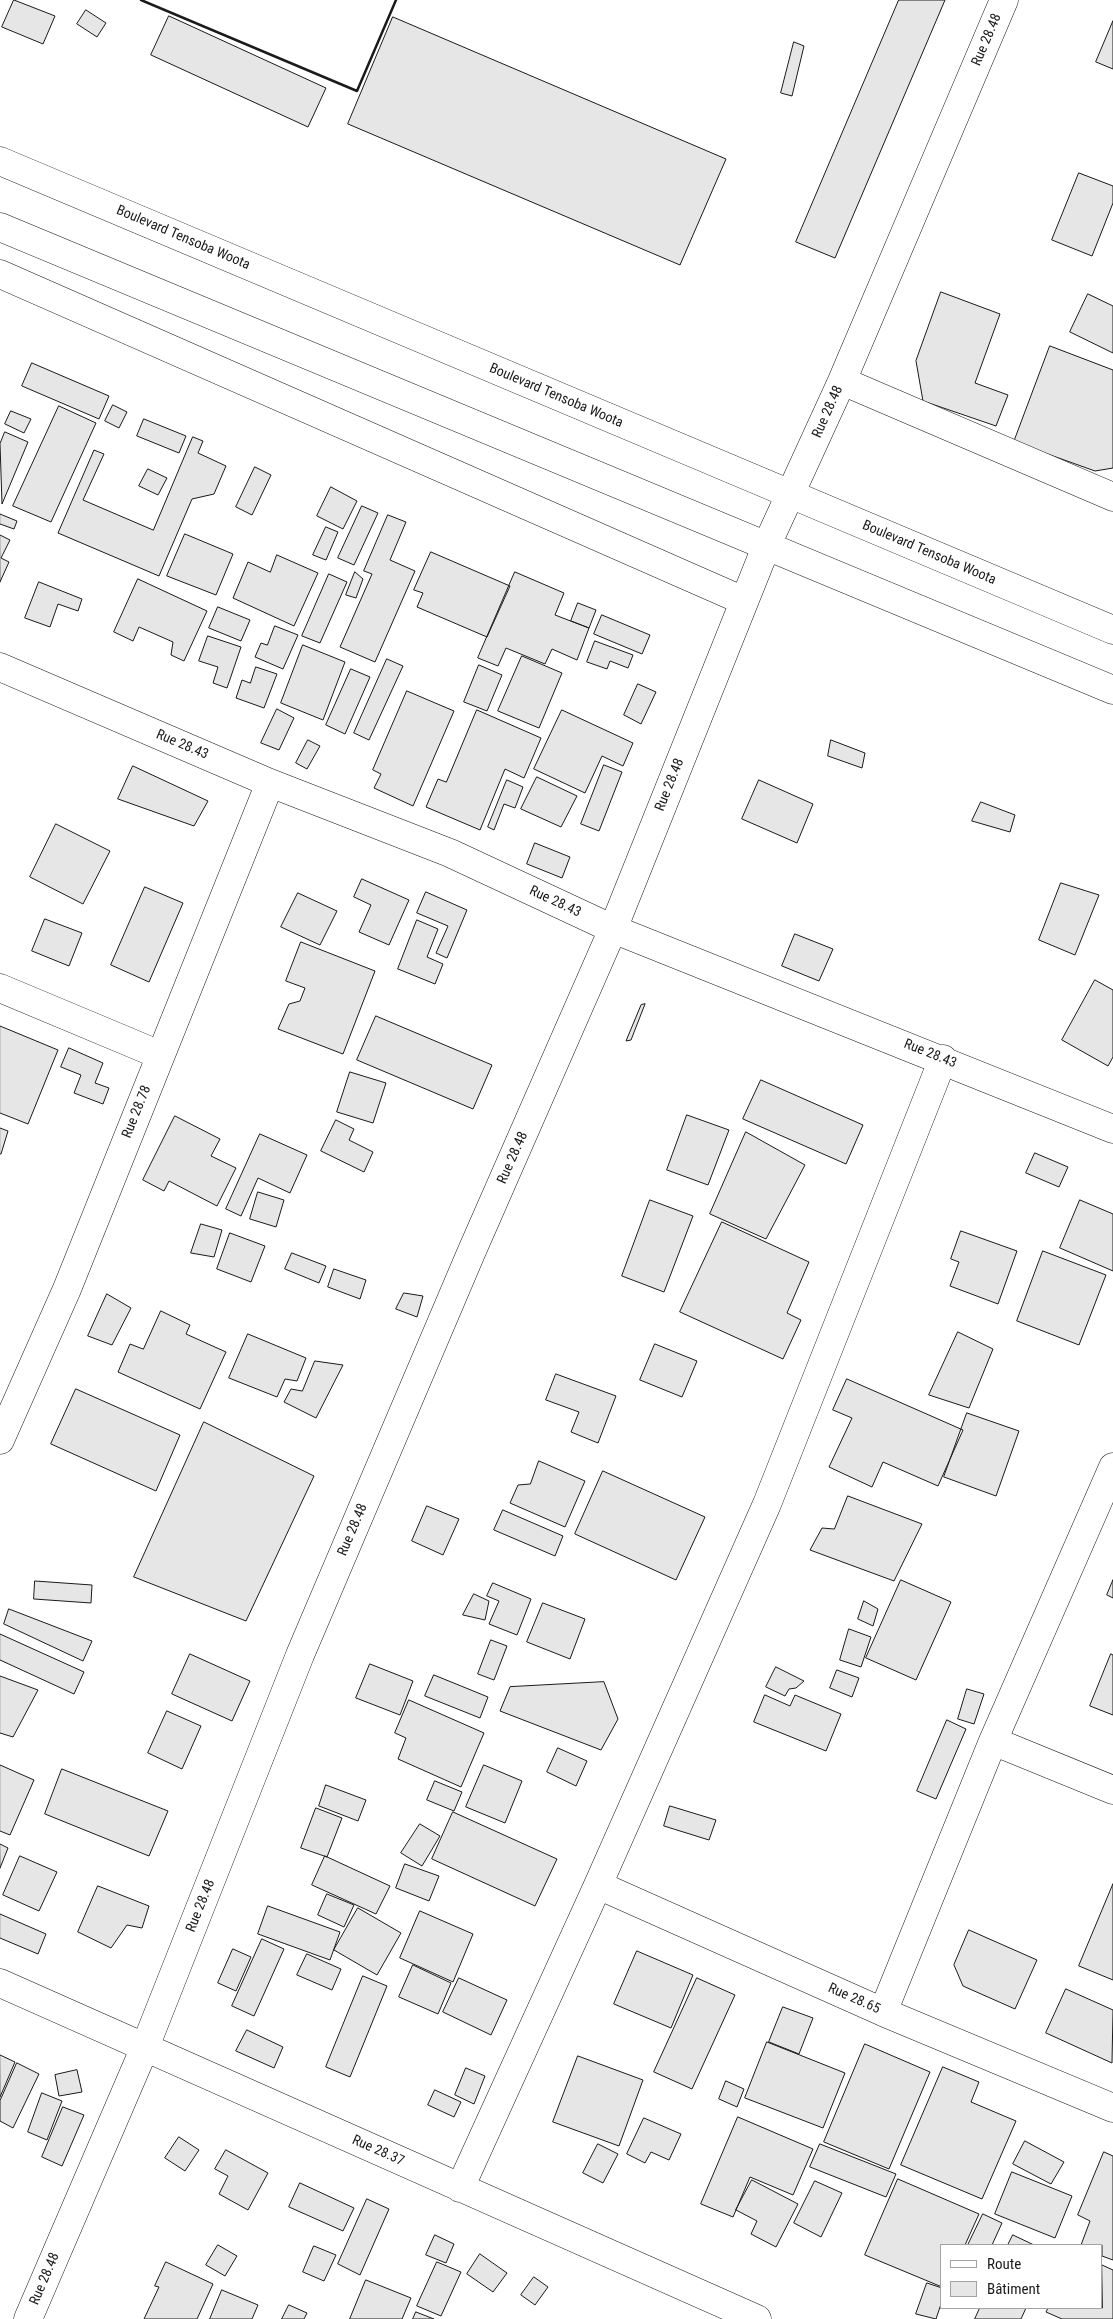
<!DOCTYPE html>
<meta charset="utf-8">
<style>
body{margin:0}
#map{position:relative;width:1113px;height:2319px;overflow:hidden;background:#fff;font-family:"Roboto Condensed",sans-serif}
canvas{display:block}
.legend{position:absolute;left:940px;top:2244px;width:162px;height:65px;box-sizing:border-box;background:#fff;border:1px solid #a3a3a3;margin:0;padding:6px 9px;list-style:none;font-size:15px;color:#1a1a1a}
.legend li{display:flex;align-items:center;gap:10px;height:25px}
.legend b{width:25px;border:1px solid #a3a3a3}
</style>
<div id="map">
<canvas width="1113" height="2319"></canvas>
<ul class="legend">
<li><b style="height:6px;background:#fff"></b>Route</li>
<li><b style="height:14px;background:#e6e6e6"></b>Bâtiment</li>
</ul>
</div>
<script>
const ctx = document.querySelector('canvas').getContext('2d');
ctx.lineJoin = 'round';
function paint(path, color) { ctx.fillStyle = color; ctx.fill(path, 'evenodd'); }
function stroke(path, color, width, dash) { ctx.strokeStyle = color; ctx.lineWidth = width; ctx.lineCap = dash ? 'butt' : 'round'; ctx.setLineDash(dash || []); ctx.stroke(path); }
function label(font, color, halo, rows, align = 'center') {
  ctx.font = font + ' "Roboto Condensed",sans-serif'; ctx.lineWidth = 4; ctx.setLineDash([]); ctx.textBaseline = 'middle'; ctx.strokeStyle = halo; ctx.fillStyle = color; for (const [text, x, y, turn = 0] of rows) {
    ctx.save(); ctx.translate(x, y); ctx.rotate((+turn || 0) * Math.PI / 180); ctx.textAlign = isNaN(turn) ? turn : align; if (halo) ctx.strokeText(text, 0, 0); ctx.fillText(text, 0, 0); ctx.restore();
  }
}
const building = new Path2D(`
 M14,0L55,16L43,44L2,27Z
 M899,0H945L835,258L796,242Z
 M86,10L106,23L97,37L77,24Z
 M169,16L326,88L308,127L151,55Z
 M393,17L726,159L680,265L348,124Z
 M1113,21V69L1096,62Z
 M794,42L804,46L792,96L781,93Z
 M1079,173L1113,186V203L1092,256L1052,240Z
 M941,292L1000,314L975,383L1008,395L996,426L923,401L916,361Z
 M1088,294L1113,306V353L1070,332Z
 M1050,346L1113,370V468L1095,471L1014,442Z
 M32,363L109,396L99,419L22,386Z
 M113,405L127,412L119,428L105,421Z
 M59,406L96,423L51,522L13,506Z
 M11,411L31,419L24,433L5,424Z
 M144,419L186,436L179,453L137,436Z
 M5,432L28,442L2,504L0,444Z
 M193,437L203,441L198,453L226,466L214,494L192,499L159,576L58,533L94,450L104,454L83,500L153,530Z
 M255,467L271,475L252,515L236,507Z
 M148,469L167,478L158,495L139,486Z
 M331,487L357,501L343,529L317,516Z
 M362,506L378,513L354,565L338,558Z
 M0,514L17,521L14,529L0,524Z
 M388,515L406,522L390,560L415,571L375,662L340,647L372,574L364,571Z
 M326,527L338,532L326,560L313,555Z
 M185,534L233,554L216,595L167,576Z
 M0,535L10,540L1,558L9,562L0,582Z
 M431,552L510,586L487,637L417,607L423,593L414,590Z
 M277,555L318,573L294,626L233,598L248,562L270,572Z
 M355,572L363,579L356,598L346,595Z
 M515,572L564,593L555,615L589,628L577,660L552,649L545,664L506,648L498,666L478,658Z
 M329,574L347,582L320,643L302,636Z
 M138,579L207,611L184,661L171,655L173,642L139,627L133,641L114,632Z
 M39,582L82,599L78,611L58,604L50,627L25,618Z
 M578,603L596,610L589,628L571,621Z
 M218,607L250,620L241,641L209,628Z
 M602,615L650,635L642,654L594,634Z
 M275,626L298,635L283,669L255,657L261,643L267,645Z
 M208,636L241,647L227,688L213,683L218,667L199,661Z
 M595,641L633,655L628,668L610,661L607,669L587,662Z
 M303,645L345,662L323,720L281,703Z
 M522,656L562,673L539,728L498,711Z
 M387,659L403,666L369,740L354,733Z
 M479,665L502,675L487,711L464,702Z
 M256,667L277,674L264,708L236,698L242,680L250,683Z
 M351,669L370,677L345,734L326,725Z
 M638,684L656,692L641,724L624,715Z
 M407,691L454,711L413,806L374,788L381,774L373,770Z
 M277,709L294,718L279,750L261,743Z
 M477,710L541,738L524,778L505,769L480,830L426,807L438,779L446,782Z
 M562,710L633,743L623,766L602,756L585,793L534,769Z
 M308,740L320,746L307,769L296,763Z
 M831,740L865,753L862,768L828,756Z
 M604,765L622,772L599,831L581,824Z
 M133,766L208,801L194,826L118,799Z
 M537,777L577,796L561,827L521,809Z
 M507,780L523,787L515,808L504,804L494,830L488,827Z
 M759,780L813,804L797,843L742,819Z
 M981,802L1015,815L1010,832L972,821Z
 M56,824L110,851L83,904L30,877Z
 M535,843L570,857L562,878L527,864Z
 M362,879L409,900L389,945L359,932L371,905L354,897Z
 M1061,883L1099,895L1075,955L1039,940Z
 M145,887L183,903L149,982L111,965Z
 M426,892L467,910L447,958L436,953L448,926L417,913Z
 M298,893L337,911L320,945L281,927Z
 M45,919L82,933L69,966L32,951Z
 M417,920L438,929L427,957L443,964L435,984L398,969Z
 M795,934L833,949L819,981L782,966Z
 M301,942L375,971L343,1054L278,1029L289,1004L300,1001L305,988L286,981Z
 M1095,980L1113,990V1057L1108,1066L1062,1040Z
 M645,1004L631,1040L626,1041L641,1005Z
 M376,1016L492,1065L473,1109L357,1060Z
 M0,1026L58,1050L28,1124L0,1113Z
 M69,1048L103,1063L95,1083L109,1088L103,1104L74,1093L81,1075L61,1067Z
 M350,1072L386,1083L373,1123L337,1112Z
 M761,1080L863,1125L846,1164L743,1119Z
 M687,1115L729,1130L708,1185L667,1170Z
 M175,1116L220,1139L211,1156L236,1168L217,1206L169,1181L164,1191L143,1180Z
 M336,1120L354,1129L349,1140L373,1152L364,1172L321,1151Z
 M0,1128L8,1131L1,1154H0Z
 M746,1132L805,1165L766,1239L710,1214Z
 M260,1134L307,1155L290,1193L258,1178L241,1216L226,1209Z
 M1035,1153L1068,1167L1059,1187L1026,1173Z
 M258,1192L284,1200L276,1227L250,1219Z
 M650,1200L693,1216L664,1292L622,1276Z
 M1080,1200L1113,1214V1271L1060,1248Z
 M722,1222L809,1262L787,1313L801,1320L783,1359L680,1312Z
 M201,1224L222,1230L214,1257L191,1253Z
 M961,1231L1017,1251L998,1304L950,1286L959,1262L951,1259Z
 M230,1233L265,1246L251,1282L217,1269Z
 M1043,1251L1106,1275L1079,1345L1017,1321Z
 M292,1253L326,1266L319,1283L285,1269Z
 M334,1269L366,1280L360,1299L328,1287Z
 M404,1293L423,1296L417,1317L396,1309Z
 M107,1294L131,1308L112,1345L88,1336Z
 M161,1311L190,1325L186,1334L226,1352L200,1409L118,1372L130,1344L143,1349Z
 M958,1332L993,1349L969,1408L929,1395Z
 M248,1334L306,1358L297,1381L285,1379L277,1397L229,1378Z
 M655,1344L697,1361L682,1397L640,1380Z
 M315,1361L343,1365L316,1418L284,1402L291,1389L302,1391Z
 M556,1374L616,1396L598,1443L571,1432L579,1412L546,1400Z
 M847,1379L963,1430L938,1486L883,1462L872,1487L829,1467L852,1418L833,1410Z
 M76,1389L180,1435L156,1491L51,1444Z
 M967,1413L1019,1431L996,1496L944,1477Z
 M204,1422L314,1476L246,1621L134,1577Z
 M539,1461L585,1481L565,1527L510,1503L518,1485L530,1484Z
 M603,1471L705,1517L676,1580L575,1534Z
 M848,1496L922,1524L894,1581L810,1550L822,1528L834,1529Z
 M427,1506L459,1519L443,1555L412,1541Z
 M503,1510L563,1536L555,1556L494,1530Z
 M901,1580L951,1602L916,1680L866,1658Z
 M1113,1580V1598L1107,1595Z
 M35,1581L92,1585L91,1603L34,1599Z
 M493,1583L531,1599L517,1635L489,1624L499,1601L487,1596Z
 M474,1594L489,1601L485,1620L463,1615Z
 M864,1601L878,1609L873,1626L858,1619Z
 M543,1603L585,1619L570,1659L527,1642Z
 M9,1609L92,1641L83,1661L4,1624Z
 M849,1629L871,1637L861,1667L840,1660Z
 M0,1634L84,1672L74,1694L0,1660Z
 M491,1640L507,1646L494,1680L478,1674Z
 M190,1654L250,1681L232,1721L172,1694Z
 M1111,1654L1113,1655V1715L1090,1706Z
 M370,1664L413,1681L400,1715L356,1698Z
 M776,1667L804,1681L796,1688L789,1689L785,1696L766,1687Z
 M837,1670L859,1678L852,1697L830,1688Z
 M434,1675L488,1697L480,1718L425,1696Z
 M0,1676L38,1690L13,1737L0,1733Z
 M604,1682L618,1719L601,1750L500,1711L510,1687Z
 M967,1689L984,1694L974,1724L958,1719Z
 M765,1695L790,1706L795,1695L841,1714L826,1751L754,1722Z
 M409,1700L484,1733L461,1787L398,1759L406,1738L395,1733Z
 M167,1711L201,1726L182,1769L148,1753Z
 M947,1720L966,1729L936,1799L917,1791Z
 M558,1748L587,1761L576,1786L547,1772Z
 M0,1765L34,1780L10,1835L0,1831Z
 M484,1765L522,1781L505,1823L466,1807Z
 M62,1769L168,1811L149,1856L45,1814Z
 M435,1781L462,1792L454,1811L427,1800Z
 M326,1785L366,1800L358,1821L319,1806Z
 M670,1806L716,1820L709,1840L664,1826Z
 M316,1808L342,1818L327,1857L301,1848Z
 M453,1812L557,1859L535,1906L432,1859Z
 M420,1824L440,1836L422,1866L401,1853Z
 M0,1844L8,1848L0,1868Z
 M20,1856L57,1872L39,1911L3,1895Z
 M325,1856L390,1886L376,1914L312,1885Z
 M405,1864L439,1876L429,1901L396,1888Z
 M1113,1884V1980L1079,1966Z
 M98,1886L149,1906L142,1928L127,1925L111,1948L78,1932Z
 M327,1894L354,1905L344,1927L318,1915Z
 M268,1906L340,1932L330,1960L258,1934Z
 M358,1908L401,1933L377,1975L334,1950Z
 M420,1911L473,1934L453,1982L400,1958Z
 M0,1914L46,1934L38,1954L0,1938Z
 M969,1930L1037,1960L1015,2009L963,1986L954,1965Z
 M262,1939L284,1949L254,2016L232,2006Z
 M233,1949L251,1957L236,1991L218,1983Z
 M637,1951L693,1975L671,2028L614,2004Z
 M307,1954L341,1969L332,1990L297,1975Z
 M413,1965L451,1983L438,2014L399,1997Z
 M363,1976L387,1986L350,2077L326,2067Z
 M459,1978L507,2000L491,2035L443,2012Z
 M697,1978L735,1995L692,2089L654,2072Z
 M1066,1989L1113,2010L1112,2063L1046,2033Z
 M783,2007L813,2018L799,2054L769,2042Z
 M247,2030L283,2047L274,2068L236,2051Z
 M767,2042L845,2073L823,2128L745,2098Z
 M865,2044L930,2072L889,2169L824,2142Z
 M0,2055L15,2062L0,2097Z
 M578,2056L643,2080L619,2146L553,2122Z
 M17,2063L39,2074L13,2128L0,2121V2101Z
 M943,2067L979,2082L971,2102L1016,2121L982,2199L901,2165Z
 M466,2068L485,2076L474,2104L455,2095Z
 M77,2070L82,2092L59,2096L55,2075Z
 M726,2081L744,2089L737,2107L719,2099Z
 M435,2090L461,2102L454,2117L428,2105Z
 M42,2093L62,2101L47,2140L28,2132Z
 M63,2107L84,2115L62,2166L42,2157Z
 M738,2117L813,2149L793,2195L750,2177L733,2217L701,2204Z
 M644,2118L681,2134L669,2160L651,2152L645,2163L627,2154Z
 M179,2137L199,2150L185,2171L165,2158Z
 M1025,2141L1064,2162L1051,2184L1013,2164Z
 M598,2144L618,2154L603,2183L583,2173Z
 M820,2144L896,2174L886,2197L810,2167Z
 M226,2150L268,2173L248,2210L219,2194L228,2176L215,2169Z
 M1104,2152L1113,2156V2260L1102,2256V2245H1081L1090,2221L1078,2215Z
 M1012,2172L1072,2196L1055,2238L995,2214Z
 M898,2179L979,2214L965,2245H942V2287L865,2255Z
 M752,2180L798,2204L776,2247L751,2234L757,2221L736,2210Z
 M815,2181L842,2193L821,2237L794,2223Z
 M300,2183L354,2208L343,2231L289,2207Z
 M367,2199L389,2209L360,2275L338,2264Z
 M983,2214L1002,2223L992,2245H968Z
 M435,2235L454,2244L446,2263L426,2255Z
 M1013,2235L1034,2245H1008Z
 M218,2245L237,2256L225,2276L206,2265Z
 M314,2246L336,2255L324,2281L303,2272Z
 M480,2254L507,2273L493,2292L467,2274Z
 M166,2262L213,2284L197,2319H144L159,2287L155,2286Z
 M437,2262L461,2272L441,2316L417,2306Z
 M1102,2265L1113,2270V2319H1062L1046,2312L1048,2308H1102Z
 M534,2277L548,2287L535,2305L521,2295Z
 M366,2280L411,2298L402,2319H350Z
 M927,2283L942,2288V2301L936,2319L916,2314Z
 M222,2290L258,2305L252,2319H210Z
 M289,2305L307,2313L304,2319H282Z
 M980,2308H1026L1021,2319H975Z
 M416,2312L434,2319H413Z`);
paint(building, '#e6e6e6');
stroke(building, '#1a1a1a', 1);
const minor = new Path2D(`
 M0,274L744,601
 M842,381L1113,497
 M0,667L270,783L450,853L613,929L1113,1129
 M0,988L160,1055
 M0,1440L67,1289L270,783
 M993,1741L1113,1790
 M598,1885L883,2012L1113,2108
 M0,1983L757,2319
 M883,2012L993,1741L1113,1467
 M460,2188L598,1885L767,1504L943,1059
 M28,2319L145,2047L300,1655L471,1253L613,929L766,547L842,381L1004,0`);
const primary = new Path2D(`
 M0,161L1113,630
 M0,227L1113,690`);
stroke(minor, '#1a1a1a', 29);
stroke(primary, '#1a1a1a', 29);
stroke(minor, '#fff', 28);
stroke(primary, '#fff', 28);
stroke(new Path2D(`
 M141,0L357,91L396,0`), '#1a1a1a', 2.5);
label('14px', '#1a1a1a', '#fff', [
 ["Rue 28.48",987,40,-67],
 ["Boulevard Tensoba Woota",183,238,23],
 ["Boulevard Tensoba Woota",556,396,23],
 ["Rue 28.48",828,412,-66],
 ["Boulevard Tensoba Woota",929,553,23],
 ["Rue 28.43",182,745,23],
 ["Rue 28.48",670,785,-68],
 ["Rue 28.43",555,902,25],
 ["Rue 28.43",930,1054,22],
 ["Rue 28.78",137,1112,-68],
 ["Rue 28.48",513,1158,-66],
 ["Rue 28.48",353,1530,-67],
 ["Rue 28.48",201,1906,-68],
 ["Rue 28.65",854,1999,24],
 ["Rue 28.37",378,2151,24],
 ["Rue 28.48",45,2279,-67]
]);
</script>
